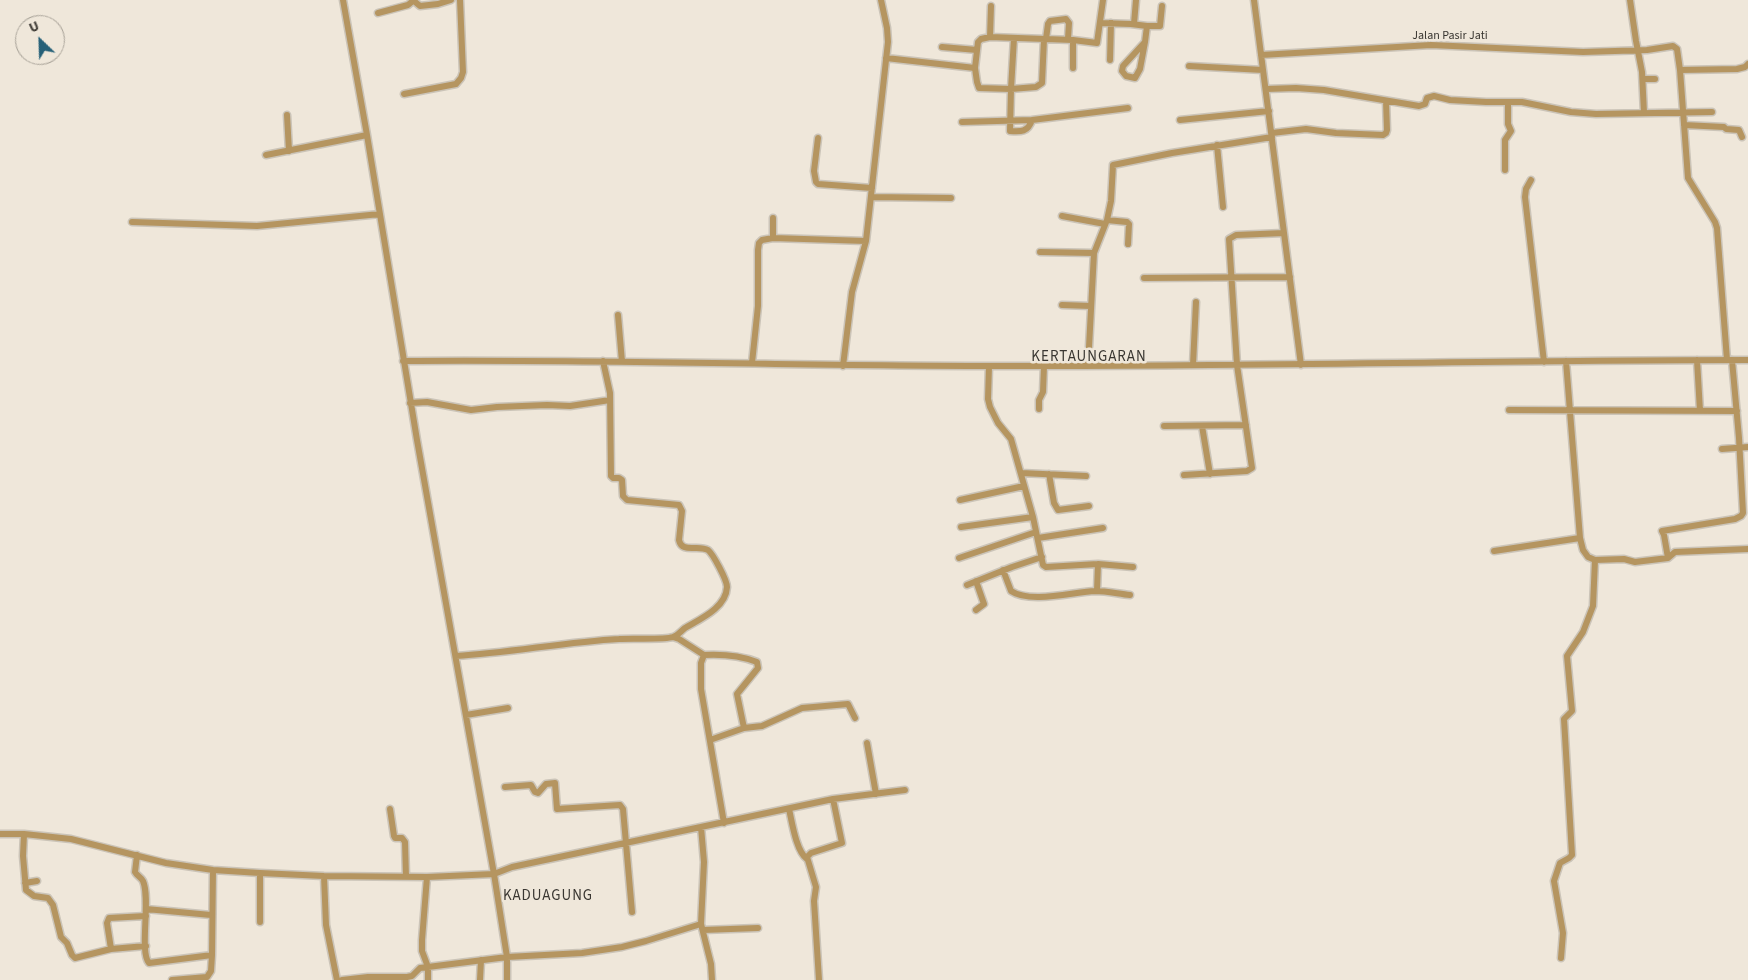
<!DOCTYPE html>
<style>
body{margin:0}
#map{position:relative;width:1748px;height:980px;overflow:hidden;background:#efe7da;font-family:"Source Sans 3",sans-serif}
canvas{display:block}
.north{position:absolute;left:15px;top:15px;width:50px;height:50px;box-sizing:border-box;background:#efe7da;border:1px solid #a6a096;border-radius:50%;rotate:336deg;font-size:14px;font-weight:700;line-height:20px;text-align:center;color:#393631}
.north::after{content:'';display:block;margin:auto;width:18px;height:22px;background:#256078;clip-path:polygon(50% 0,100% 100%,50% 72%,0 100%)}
</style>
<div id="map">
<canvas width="1748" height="980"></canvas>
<div class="north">U</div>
</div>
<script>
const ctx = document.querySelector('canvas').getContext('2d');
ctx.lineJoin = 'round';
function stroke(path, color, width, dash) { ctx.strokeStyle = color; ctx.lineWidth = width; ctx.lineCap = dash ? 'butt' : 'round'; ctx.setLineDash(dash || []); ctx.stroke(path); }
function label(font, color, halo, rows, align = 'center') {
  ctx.font = font + ' "Source Sans 3",sans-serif'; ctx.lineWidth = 5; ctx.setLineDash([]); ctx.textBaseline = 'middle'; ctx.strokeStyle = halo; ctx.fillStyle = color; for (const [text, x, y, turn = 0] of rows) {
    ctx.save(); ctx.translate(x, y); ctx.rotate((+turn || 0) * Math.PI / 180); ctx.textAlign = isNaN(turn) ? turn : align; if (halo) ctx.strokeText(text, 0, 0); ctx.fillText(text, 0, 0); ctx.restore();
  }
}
const street = new Path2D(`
 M343,0L367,135L417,440L494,874L507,957V980
 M1254,0L1301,365
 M1630,0L1636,41L1642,72L1644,113
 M414,1L420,6L438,4L451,0
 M378,13L408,5L414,0
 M1100,23L1131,24L1147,26L1145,42
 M1134,24L1136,0
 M1147,26H1160L1162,6
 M990,37L991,6
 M1014,38L1011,89L1036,87L1042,83L1044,39
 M1046,39L1048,24L1050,21L1066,19L1069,23L1068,39
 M1145,42L1140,69L1135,78L1126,76L1122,71L1123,66Z
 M942,47L977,50
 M1261,55L1431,45L1583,52L1647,50L1673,46L1677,49L1680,70L1737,69L1745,67L1748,64
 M886,58L975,68L977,82L979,88L1011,89L1010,131C1021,132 1028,132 1032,120L1128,108
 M1110,60L1111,23
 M1189,66L1263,70
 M975,68L978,42L981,39L990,37L1073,40L1097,43L1103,0
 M1073,68V40
 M1680,70L1688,178L1715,222L1717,228L1727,360
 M1643,79H1655
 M1266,89L1296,88L1324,90L1419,106L1425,104L1427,98L1434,96L1450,100L1486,102H1522L1571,112L1596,114L1712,112
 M404,94L456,84L461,78L463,72L460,0
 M287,115L289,151
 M1180,120L1269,111
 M962,122L1032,120
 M1684,125L1724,127L1726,129L1739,130L1742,137
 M1272,133L1306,129L1336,133L1383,135L1386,133L1387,130L1386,101
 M818,138L814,171L816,182L818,184L872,188
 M1217,145L1223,207
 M266,155L367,135
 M1505,170V140L1511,131L1508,124V102
 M1531,180L1526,189L1525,197L1544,362
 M871,197L951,198
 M1062,216L1105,224
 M1107,220L1127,222L1129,224L1128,244
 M132,222L257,226L380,214
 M773,238V218
 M1040,252L1094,253
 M1144,278L1290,277
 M1062,305L1091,306
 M618,315L622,362
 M1697,360L1700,411
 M403,361C599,359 795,366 991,366C1243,367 1496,360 1748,360
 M1566,361L1580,538L1583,550L1588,557L1595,560L1624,559L1635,562L1668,558L1675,552L1748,549
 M752,363L758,306V250L759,243L762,240L773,238L866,241
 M1193,365L1196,302
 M843,366L852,292L866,241L888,42L887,28L881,0
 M989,366L988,399L990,407L998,423L1011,439L1033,517L1043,565L1046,567L1098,564L1097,591
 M1088,366L1094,253L1107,220L1111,201L1113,165L1172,153L1272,137
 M410,403L427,402L471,410L497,407L547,405L570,406L610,400
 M1039,409V400L1043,392L1044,366
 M1509,410L1737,411
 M1164,426L1246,425
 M1202,426L1210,474
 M1722,449L1748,447
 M1021,473L1086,476
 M1049,474L1054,503L1058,510L1089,506
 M1184,475L1247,471L1252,468L1237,365L1229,239L1236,235L1284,233
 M960,500L1024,486
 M961,527L1033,517
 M1038,538L1103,528
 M1494,551L1580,538
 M959,558L1036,532
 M1668,558L1664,535L1662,531L1735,519L1741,516L1743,513L1739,438L1732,360
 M1098,564L1133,567
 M1003,570L1011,591C1030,604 1073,592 1095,591C1107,591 1119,594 1130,595
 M967,585L1012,567L1042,557
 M976,610L984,604L976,581
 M673,637L679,639L704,655L701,663V689L724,823
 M704,655C723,654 739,655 757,662L758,668L737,694L744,728L710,740
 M456,656C510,653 564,642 619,639C631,638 664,640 673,637C677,636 681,631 685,628C700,619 726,608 727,587C727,580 713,554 708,550C698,544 682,554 679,540L682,511L679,505L627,500L623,496L622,480L619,478H613L611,476L610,393L603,361
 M466,715L508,708
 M744,728L762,726L802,708L848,704L855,718
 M867,743L876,794
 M505,787L531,785L535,792L538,793L546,784L555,783L557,809L620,805L623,809L632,912
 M390,809L394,836L395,838H402L405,842L406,877
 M789,809C792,822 796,851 807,859
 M0,834H24L71,839L166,863L213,870L260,873L324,876L427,877L494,874L512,867L833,799L905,790
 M24,834L23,856L26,890L34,896L48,898L53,905L61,937L67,943L72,955L75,958L111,949L146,946
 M137,855L135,872C137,876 141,877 143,881C151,899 139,952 149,963L212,955L213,870
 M324,876L326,925L337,980
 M427,877L422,940V951L428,967V980
 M25,883L37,881
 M146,909L211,915
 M260,922V873
 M701,924L711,964L712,980
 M703,930L758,928
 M111,949L107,923L109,918L146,916
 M1561,958L1563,933L1554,881L1560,863L1569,858L1572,855L1564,719L1572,711L1567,656L1583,632L1593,606L1595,560
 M172,980L207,977L211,971L212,955
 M342,980L368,977H407L412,976L420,968L507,957L582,953L622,947L646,941L701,924L704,862L701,827
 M480,980L481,960
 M819,980L814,901L816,887L807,857L811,853L842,843L833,799`);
stroke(street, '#cbc4b8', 9);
stroke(street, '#b59560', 6);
label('12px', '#393631', '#efe7da', [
 ["Jalan Pasir Jati",1450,36]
]);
ctx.letterSpacing = '1px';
label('15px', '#393631', '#efe7da', [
 ["KERTAUNGARAN",1089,358],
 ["KADUAGUNG",548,897]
]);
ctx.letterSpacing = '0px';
</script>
